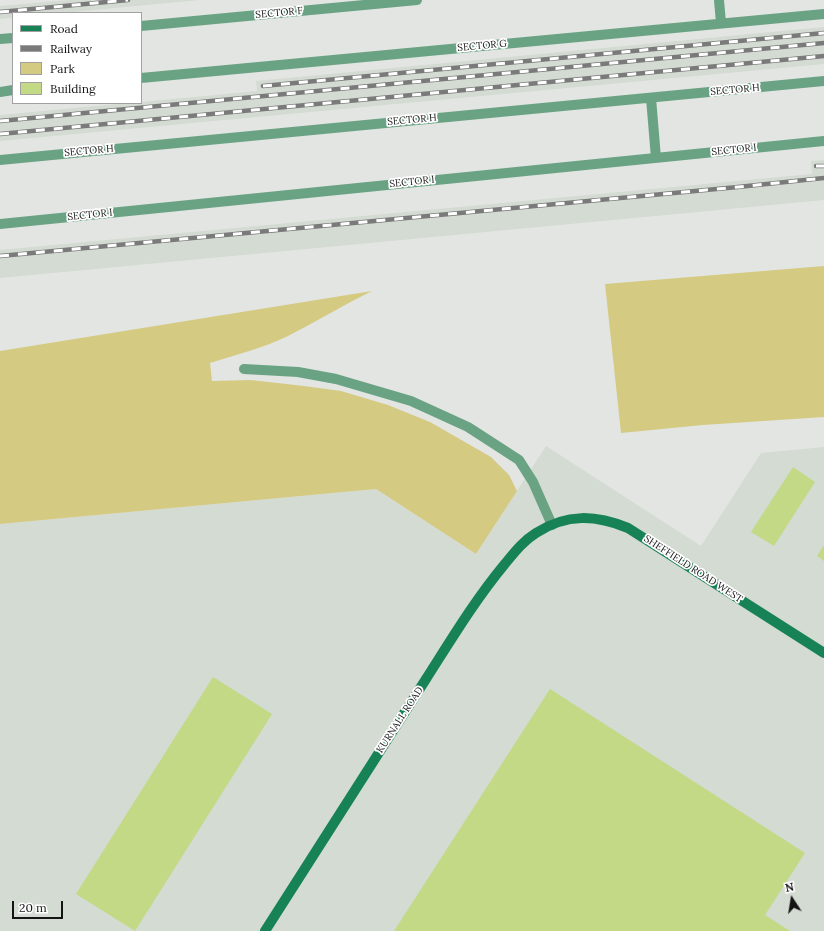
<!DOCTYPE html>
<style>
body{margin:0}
#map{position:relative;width:824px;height:931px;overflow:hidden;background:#e3e5e3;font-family:Lora,serif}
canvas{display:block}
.legend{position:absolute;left:12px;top:12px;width:130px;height:92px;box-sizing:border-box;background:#fff;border:1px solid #a1a1a1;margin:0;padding:5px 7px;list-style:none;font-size:12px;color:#131413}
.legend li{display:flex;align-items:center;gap:8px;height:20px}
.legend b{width:20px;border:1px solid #a1a1a1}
.north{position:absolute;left:772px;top:879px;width:40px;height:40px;-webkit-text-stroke:3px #fff;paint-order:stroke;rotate:348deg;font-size:11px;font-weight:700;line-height:16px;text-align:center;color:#131413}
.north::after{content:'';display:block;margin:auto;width:14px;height:18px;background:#131413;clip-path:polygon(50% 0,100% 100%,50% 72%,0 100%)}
.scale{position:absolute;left:12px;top:901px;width:51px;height:18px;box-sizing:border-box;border:2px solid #131413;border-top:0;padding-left:5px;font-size:12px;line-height:14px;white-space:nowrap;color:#131413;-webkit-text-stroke:3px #fff;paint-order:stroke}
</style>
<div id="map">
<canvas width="824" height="931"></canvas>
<ul class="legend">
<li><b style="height:5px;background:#168256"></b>Road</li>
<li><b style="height:5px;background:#797a79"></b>Railway</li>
<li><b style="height:11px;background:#d5ca82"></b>Park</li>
<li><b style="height:11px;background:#c3d986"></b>Building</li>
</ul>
<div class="north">N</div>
<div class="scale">20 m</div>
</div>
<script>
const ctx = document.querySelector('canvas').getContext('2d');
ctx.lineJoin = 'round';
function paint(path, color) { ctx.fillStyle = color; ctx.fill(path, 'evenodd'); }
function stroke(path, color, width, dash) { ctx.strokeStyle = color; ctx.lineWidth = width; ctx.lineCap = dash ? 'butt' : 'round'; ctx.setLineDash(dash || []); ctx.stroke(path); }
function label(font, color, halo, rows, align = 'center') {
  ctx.font = font + ' Lora,serif'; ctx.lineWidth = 3.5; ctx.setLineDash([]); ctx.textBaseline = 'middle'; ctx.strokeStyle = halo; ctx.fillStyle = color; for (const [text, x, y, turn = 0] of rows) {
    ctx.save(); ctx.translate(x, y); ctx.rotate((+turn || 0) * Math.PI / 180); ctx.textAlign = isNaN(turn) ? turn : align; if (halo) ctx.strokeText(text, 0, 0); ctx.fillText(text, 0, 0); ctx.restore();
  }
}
paint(new Path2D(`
 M69,0H200L62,13H13V18L0,19V6Z
 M824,27V64L0,141V115L128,103H141V102L257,91L256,81Z
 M824,160V200L0,278V250L812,174L811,161Z
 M546,446L701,546L761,453L824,447V931H0V524L376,489L476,554Z`), '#d4dbd2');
paint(new Path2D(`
 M824,266V417L703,425L621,433L605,284Z
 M372,291C343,305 316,322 288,336C263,348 236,355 210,363L212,381L251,380L304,386L341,391L388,405L430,422L491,457L509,475L517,491L476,554L376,489L0,524V351Z`), '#d5ca82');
paint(new Path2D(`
 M793,467L815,482L774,546L751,532Z
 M824,545V561L817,556Z
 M213,677L272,714L135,931L76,894Z
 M550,689L805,853L765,915L790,931H394Z`), '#c3d986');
stroke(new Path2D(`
 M719,0L721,23
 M141,26L417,0
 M0,39L13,38
 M141,78L824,14
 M0,92L13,90
 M651,98L656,158
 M0,160L824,81
 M0,224L824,141`), '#6aa384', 10);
stroke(new Path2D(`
 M244,369L298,372L336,379L411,401L468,427L519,460L533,482L552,525`), '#6aa384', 10);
stroke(new Path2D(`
 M265,931C319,847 373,763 426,679C451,640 475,600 504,565C514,553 523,541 536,533C567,513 596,515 628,528L824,653`), '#168256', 10);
const rail = new Path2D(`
 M0,12L128,0
 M263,86L824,33
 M0,121L824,43
 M0,134L824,56
 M816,166H824
 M0,256L738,187L824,178`);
stroke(rail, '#797a79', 4.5);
stroke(rail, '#fff', 3, [9]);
label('10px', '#131413', '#fff', [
 ["SECTOR F",279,13,-5],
 ["SECTOR G",482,46,-5],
 ["SECTOR H",735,90,-5],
 ["SECTOR H",412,120,-5],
 ["SECTOR I",734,150,-6],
 ["SECTOR H",89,151,-5],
 ["SECTOR I",412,182,-6],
 ["SECTOR I",90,215,-6],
 ["SHEFFIELD ROAD WEST",693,569,33],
 ["KURNALL ROAD",400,720,-57]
]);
</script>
